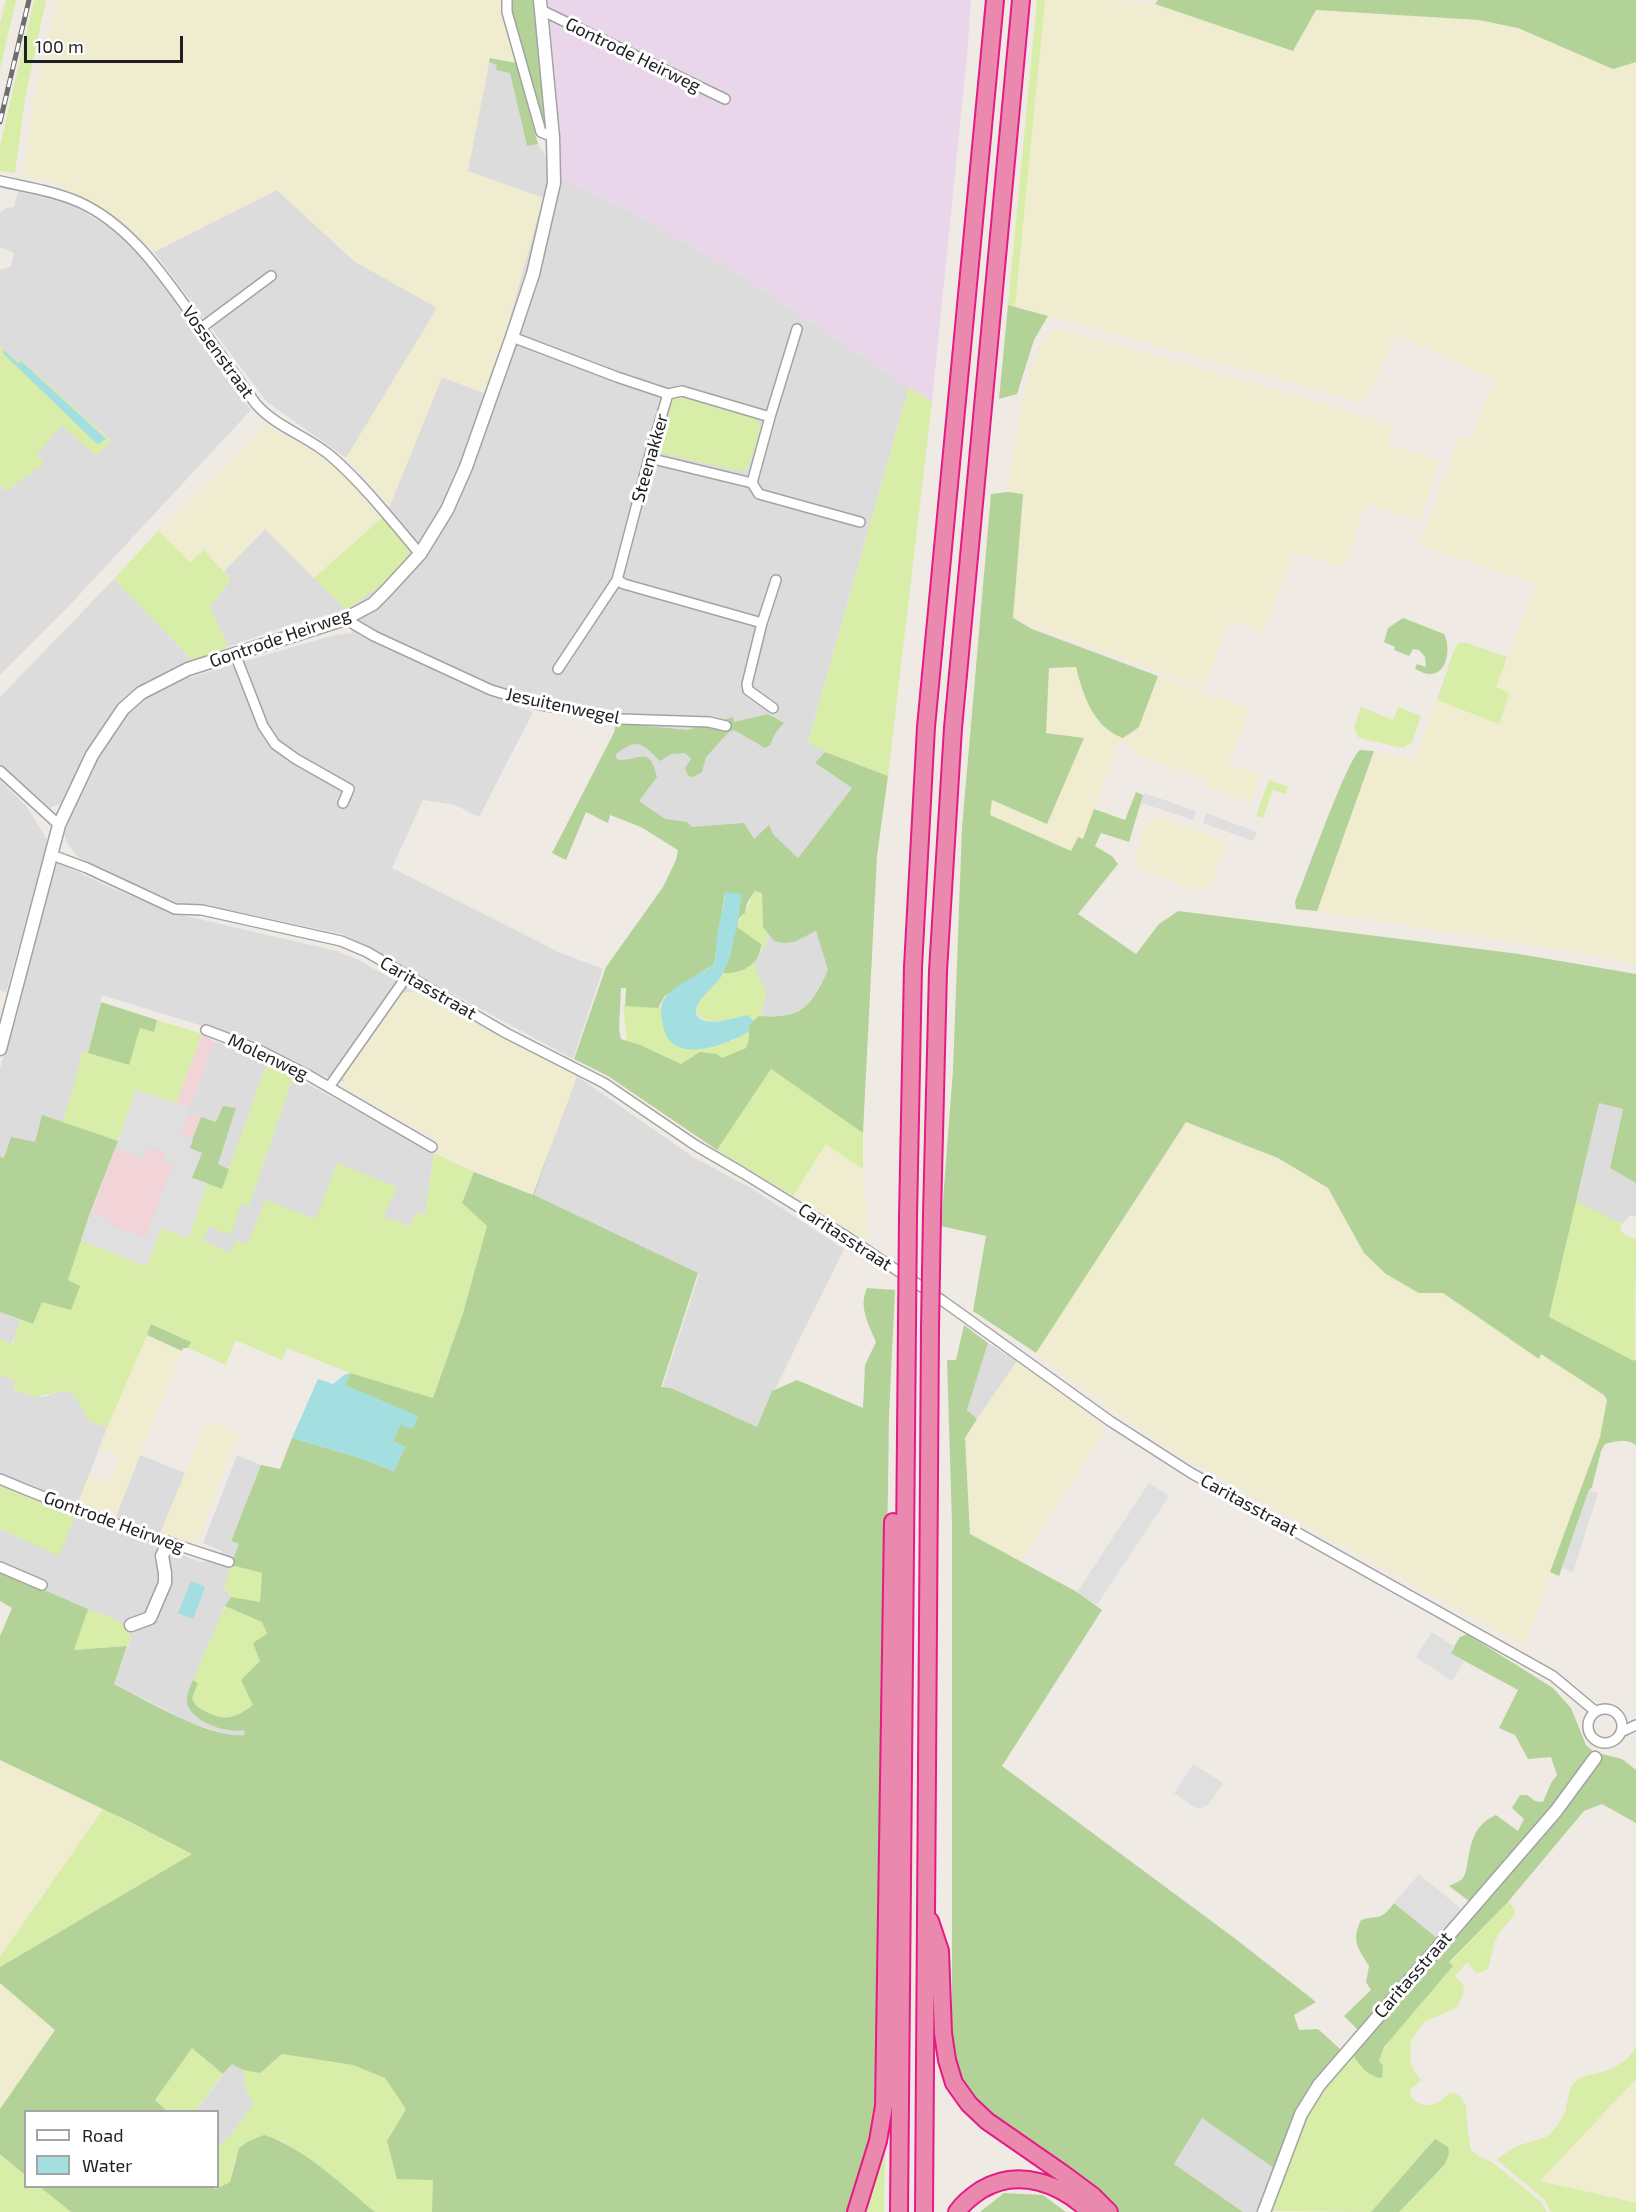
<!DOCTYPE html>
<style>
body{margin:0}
#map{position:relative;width:1636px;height:2212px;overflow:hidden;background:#f0eae5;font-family:"Exo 2",sans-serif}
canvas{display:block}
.legend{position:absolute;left:24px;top:2110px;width:195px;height:78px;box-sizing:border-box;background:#fff;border:2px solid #a5a5a5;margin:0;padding:8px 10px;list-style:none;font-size:18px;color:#1f1f1f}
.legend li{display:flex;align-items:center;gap:12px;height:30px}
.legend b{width:30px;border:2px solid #a5a5a5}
.scale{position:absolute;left:24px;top:36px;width:159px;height:27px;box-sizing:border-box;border:3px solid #1f1f1f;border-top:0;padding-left:8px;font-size:18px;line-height:21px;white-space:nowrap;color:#1f1f1f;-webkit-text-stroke:4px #fff;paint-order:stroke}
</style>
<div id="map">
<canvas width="1636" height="2212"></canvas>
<ul class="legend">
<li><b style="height:8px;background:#fff"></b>Road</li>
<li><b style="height:16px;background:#a3dee0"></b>Water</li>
</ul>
<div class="scale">100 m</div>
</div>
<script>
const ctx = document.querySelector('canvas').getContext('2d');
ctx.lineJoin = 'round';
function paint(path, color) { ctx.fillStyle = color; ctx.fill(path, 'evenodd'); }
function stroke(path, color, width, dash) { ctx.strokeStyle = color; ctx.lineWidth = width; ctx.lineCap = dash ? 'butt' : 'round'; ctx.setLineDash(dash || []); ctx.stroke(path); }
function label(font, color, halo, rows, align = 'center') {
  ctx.font = font + ' "Exo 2",sans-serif'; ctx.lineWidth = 6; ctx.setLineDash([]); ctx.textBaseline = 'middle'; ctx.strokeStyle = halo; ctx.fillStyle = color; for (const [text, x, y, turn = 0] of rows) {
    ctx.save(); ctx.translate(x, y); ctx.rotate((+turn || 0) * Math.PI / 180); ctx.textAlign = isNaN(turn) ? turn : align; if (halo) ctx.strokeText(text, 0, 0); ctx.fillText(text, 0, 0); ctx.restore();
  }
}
paint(new Path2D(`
 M489,62L497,65V70L510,72L527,146L538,144L560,179L623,207L735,271L909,387L808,742L825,752L815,764L852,788L798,858L773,834L753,839L701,827H692L678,850L641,827L579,801L614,732L615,723L506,703L533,712L479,817L455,805L423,800L392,868L561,953L603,969L573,1059L343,934L200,904H181L92,867L77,856L68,844L63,832L87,775L117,727L131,708L151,693L177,681L334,635L352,633L346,610L289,625L228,647L210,606L231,580L224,571L265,529L346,609L408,547L383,517L390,505L442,377L484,393L505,335L543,198L467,171Z
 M277,190L354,261L438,308L346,458L267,402L154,252Z
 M18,191L74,206L112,229L140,255L163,284L251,410L67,608L0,675V484L6,491L44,463L36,455L62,425L95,455L111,441L20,360L17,362L0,346V270L11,266L14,253L0,247V213L6,208L14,207Z
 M114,579L195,663L146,682L127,696L115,711L80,767L62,803L50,808L0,765V697Z
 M0,780L27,807L48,841L6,992L0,990Z
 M56,862L116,890L177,914L337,951L359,960L428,1000L413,992L344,1076V1082L319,1074L261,1044L102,995L88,1053L83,1052L63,1123L42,1116L35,1143L4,1158L0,1157V1069Z
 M816,931L828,970L811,1001L803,1009L791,1016H761L766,993L753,962L766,945L767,932L774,941L794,942Z
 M214,1041L270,1063L263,1074L229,1169L218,1164L216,1122L188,1113Z
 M293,1076L434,1153L425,1216L410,1227L383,1217L397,1187L230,1253L203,1241L209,1226L241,1204L249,1205Z
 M577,1076L693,1157L751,1188L844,1249L756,1428L662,1388L699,1275L533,1195Z
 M1599,1103L1623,1108L1610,1168L1636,1183V1216H1630L1622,1224L1576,1201Z
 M0,1312L20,1320L12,1344L0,1339Z
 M988,1343L1017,1361L977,1419L967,1410Z
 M0,1375L16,1381L13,1390L42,1397L63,1391L72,1393L81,1406L88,1420L107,1428L77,1506L0,1476Z
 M140,1455L185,1473L159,1536L114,1521Z
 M237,1455L261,1465L231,1541L240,1544L224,1586L231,1597L225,1606L187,1695L244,1730L246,1735L233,1737L187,1721L114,1683L131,1638L0,1571V1529L59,1555L75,1515L201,1562L218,1561L222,1551L203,1543Z
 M232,2063L243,2070L245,2088L254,2103L231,2135L218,2147V2112H195Z
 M1202,2117L1274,2168L1257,2212H1243L1174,2164Z`), '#dddcdc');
paint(new Path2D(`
 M202,1034L214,1041L188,1113L201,1117L190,1148L192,1178L207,1183L189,1236L81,1241L118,1141L176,1104Z`), '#f2d3d7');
paint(new Path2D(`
 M548,0H971L967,55L932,402L735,271L623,207L560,179V134Z`), '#ead6ea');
paint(new Path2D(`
 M57,0H502L504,23L516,63L490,58L468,171L543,198L505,335L484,393L442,377L390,505L346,458L437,308L354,261L277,190L154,252L103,210L86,198L67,190L64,186L36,176L29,178L23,177L34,97Z
 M1045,0H1112L1155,4L1293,51L1316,10L1479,20L1518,28L1613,68L1636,62V965L1597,956L1317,911L1374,751L1415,760L1437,700L1500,724L1495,687L1536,585L1419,545L1458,439L1472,436L1495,380L1396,334L1365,403L1015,307Z
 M1058,329L1266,386L1393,425L1388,444L1440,461L1419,521L1366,504L1345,568L1293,552L1264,633L1230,621L1204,688L1013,618L1023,495L1008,492L1020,408L1032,366L1043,339L1048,334Z
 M265,426L312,450L335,466L383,517L314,578L265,529L224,571L204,550L190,563L158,531Z
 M1076,667L1082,692L1098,719L1112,734L1123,738L1139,726L1158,676L1250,709L1228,764L1260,775L1251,803L1203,786L1205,780L1140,756L1128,747L1123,738L1117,746L1083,839L1078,837L1071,851L990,815L992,799L1047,824L1084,739L1046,733L1049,668Z
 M1153,817H1159L1226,841L1227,843L1213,882L1208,887L1203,889L1192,888L1138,868L1135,860L1146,825Z
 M406,992H413L577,1076L533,1195L434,1153L439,1141L348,1090L345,1086L343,1077L392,1005L401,994Z
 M1186,1122L1278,1158L1328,1188L1344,1214L1419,1293H1443L1539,1358L1541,1354L1604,1395L1607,1400L1600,1437L1525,1646L1295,1520L1186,1459L1117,1413L1036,1353Z
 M826,1143L863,1169L868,1242L793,1196Z
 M147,1335L182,1351L114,1521L77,1506L89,1475L109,1483L119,1457L99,1448Z
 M1017,1361L1106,1428L1020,1562L970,1534L965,1438Z
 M207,1421L238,1433L202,1531L195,1541L190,1543H181L159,1536Z
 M0,1760L103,1809L0,1957Z
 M0,1983L55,2030L0,2109Z
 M1636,2079V2203L1539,2181Z`), '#f0eccf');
paint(new Path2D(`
 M6,0H16L0,69V24Z
 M34,0H46L25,99L15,173L0,171V146Z
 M1037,0H1045L1015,307L1008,305Z
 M0,346L17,362L20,359L111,441L96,456L62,425L36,455L44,463L6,491L0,484Z
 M909,387L932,402L888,776L825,752L808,742Z
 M678,396L756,419L761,427L748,468L740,471L664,454L658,448L672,399Z
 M383,517L408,547L409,552C400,573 367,597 346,610L314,578Z
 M158,531L190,562L204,550L231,580L210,606L228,647L195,663L114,579Z
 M1459,643H1467L1507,657L1496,687L1509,693L1499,724L1437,700L1455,647Z
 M1361,707L1393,720L1398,707L1421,716L1412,742L1403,748L1359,738L1354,727Z
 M1269,780L1288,787L1286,794L1273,790L1263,818L1256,816Z
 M755,891L762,892L763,927L767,932L766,945L761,951V944L737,927C739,921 740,919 744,914C747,911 751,898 755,891Z
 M753,962L766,993L761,1016L754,1021L752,1018C733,1015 709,1031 696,1012V1008L700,1000L723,973C735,974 746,972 753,962Z
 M623,1006L661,1007L664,1029L672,1041H731L749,1032C750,1039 749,1045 744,1049C734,1057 691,1066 680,1063C662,1058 645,1047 627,1041Z
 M157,1020L202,1034L176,1104L136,1090L118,1141L63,1123L83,1051L128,1065L140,1027L154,1032Z
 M270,1063L293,1076L249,1206L241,1204L231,1235L209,1226L203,1241L230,1253L236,1240L247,1245L265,1200L316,1219L337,1163L397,1187L383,1217L410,1226L416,1212L425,1215L434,1153L474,1172L462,1203L487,1226L463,1313L433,1398L350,1373L287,1348L282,1360L235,1340L226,1365L188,1348L190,1341L152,1324L107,1428L88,1420L81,1406L72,1393L63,1391L34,1397L13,1389L16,1381L0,1375V1339L13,1344L20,1320L33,1324L42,1301L68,1281L81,1241L147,1266L161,1228L189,1238L207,1183L222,1188L263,1074Z
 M771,1069L863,1133V1169L826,1144L793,1196L717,1150Z
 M1576,1201L1622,1224L1620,1231L1632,1238H1636L1635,1362L1549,1317Z
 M0,1482L75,1515L59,1556L0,1529Z
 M231,1565L262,1573L260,1603L231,1597L224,1586Z
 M225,1606L262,1622L267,1634L253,1705C229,1721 221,1721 196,1706L192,1698L198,1683L193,1680Z
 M88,1609C105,1616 125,1619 131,1638L127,1646L73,1650Z
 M103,1809L192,1854L0,1967V1957Z
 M1509,1901L1515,1911L1514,1915L1498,1935L1494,1944L1488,1969L1480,1973L1475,1972L1467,1962L1455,1976L1464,1986L1463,1995L1456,2008L1424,2022L1411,2040L1410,2057L1412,2068L1421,2080L1411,2089L1410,2095C1422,2112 1439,2106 1450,2092L1460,2096L1466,2106L1468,2134L1471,2150L1478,2156L1492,2162L1540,2201L1547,2212H1399L1406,2203L1435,2139L1371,2212L1271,2211L1304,2121L1315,2100L1352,2053L1379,2061C1390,2029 1430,1993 1453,1966L1449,1963Z
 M1636,2047V2079L1540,2181L1636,2203V2212H1551L1544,2199L1497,2160L1498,2158L1517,2146L1546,2137L1554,2130L1565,2113L1570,2089L1573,2084L1581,2077L1610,2070L1618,2065L1627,2059Z
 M192,2048L223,2074L195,2111H167L155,2100Z
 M282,2054L353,2065L385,2078L406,2109L387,2141L434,2180L432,2212H375L330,2175L281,2140L235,2158L230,2182L216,2189L215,2187L218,2186V2147L231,2135L254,2103L245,2088L243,2070L260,2073Z
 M885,2153L884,2212H864Z
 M0,2154L25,2175L26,2186L40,2187L71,2212H0Z`), '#d7eda8');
paint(new Path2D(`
 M512,0H535L546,117L541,118L511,10Z
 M1158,0H1636V62L1613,69L1518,28L1479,20L1316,10L1293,51L1155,4Z
 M490,58L516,63L538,144L527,146L510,73L496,70L497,65L489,62Z
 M1008,305L1048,316L1034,340L1017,394L999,399Z
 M1008,492L1023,494L1013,618L1032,629L1158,676L1139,727L1123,738C1093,727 1083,695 1076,667L1049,668L1046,733L1084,738L1047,824L992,800L990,815L1071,851L1078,837L1083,839L1094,809L1125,820L1136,792L1143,795L1129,842L1101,833L1095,846L1112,856L1118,864L1078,914L1136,954L1159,924L1178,911L1519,954L1636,974V1183L1610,1168L1623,1109L1599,1103L1549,1317L1634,1361L1636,1359V1445C1625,1438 1617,1441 1605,1444L1601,1451L1592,1487L1589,1490L1559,1576L1550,1572L1600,1437L1607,1400L1604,1395L1541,1354L1539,1359L1443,1293H1419L1386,1274L1364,1253L1328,1188L1278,1158L1186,1122L1036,1353L973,1311L986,1236L941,1226L953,1070L962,828L991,494Z
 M1403,618L1444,634C1451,647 1448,675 1429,674C1425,674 1420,671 1415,669L1417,664L1426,667L1425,657L1419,650L1413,649L1409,656L1394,650L1395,647L1384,642L1388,628Z
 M768,714L784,723L776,732L770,745L765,748L734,730L729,732L706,757L702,772L693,777L688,776L685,768L691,759L685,753L672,754L660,761C642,743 638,737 616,754V758L619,760C642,760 649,745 657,777L639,801L665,819L687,822L692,827L744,823L754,839L769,825L773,834L798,858L852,788L815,763L825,752L888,776L877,856L863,1133L771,1069L717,1150L608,1076L574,1059L606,967L663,887L676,860L678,850L641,827L610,815L608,823L586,812L566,860L552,853L615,731V723L688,730L733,717L734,722ZM755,891L762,893L763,927L774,941L784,943L794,942L816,931L828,970C810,1007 804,1019 759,1016L749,1025V1039L746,1048L722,1058L717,1054L700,1052L681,1064L640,1045L621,1039L619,1029L621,988H626L625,1006L658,1008L665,996L714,964L725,893L739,912L730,955L723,973C741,975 761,964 761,944L737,927L739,918L745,913L747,903Z
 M1360,750L1374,751L1317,911L1296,909L1295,902C1305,879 1347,759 1360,750Z
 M101,1002L157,1020L154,1032L140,1028L129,1065L88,1053Z
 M223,1106L236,1108L218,1164L229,1169L222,1189L192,1178L189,1148L201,1117L216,1122Z
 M42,1115L118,1141L89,1216L68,1280L80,1286L71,1310L42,1302L33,1324L0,1312V1157L4,1158L11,1137L35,1142Z
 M554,1138L534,1195L698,1273L661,1387L671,1388L757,1427L772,1391L797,1380L863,1408L865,1365L876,1342C869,1325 858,1307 867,1288L895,1290L889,1415L879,2117L869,2158L847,2212H432L433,2180L397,2179L387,2141L406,2109L385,2078L353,2065L282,2054L260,2073L243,2070L232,2064L223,2074L192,2048L155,2100L167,2111L26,2112L25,2175L0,2154V2109L55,2030L0,1983V1967L192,1854L126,1820L0,1760V1636L12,1608L0,1601V1571L88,1609L74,1650L127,1646L114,1684C147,1700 209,1739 245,1735L244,1730C228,1734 191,1722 187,1703C186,1695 190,1687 193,1680L198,1683L192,1698L196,1706C221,1721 229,1722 253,1705L241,1680L260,1661L253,1643L267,1634L262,1622L225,1606L231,1597L260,1602L262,1573L231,1565L239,1544L231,1541L261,1465L280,1469L292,1438L357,1457L394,1471L405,1447L393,1441L400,1425L345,1385L350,1373L433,1398L463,1313L487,1226L462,1203L474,1172L533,1195Z
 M151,1324L191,1342L188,1348H183L182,1351L147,1335Z
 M964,1325L988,1343L967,1410L977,1419L965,1438L970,1534L1077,1592L1102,1610L1002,1766L1233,1937L1306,1994L1316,2002L1294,2015L1299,2030L1318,2029L1340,2049L1297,2107L1274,2168L1202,2118L1174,2164L1243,2212H1114L970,2095L952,2053V1524L947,1360H956Z
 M1467,1634L1553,1688L1571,1708L1586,1745L1594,1752L1622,1759L1636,1770V1823L1602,1804L1584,1811L1507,1903L1449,1962L1453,1966L1384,2047L1379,2061L1383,2065L1382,2078C1368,2077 1359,2065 1352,2053L1426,1969L1417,1961L1358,2030L1344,2016L1371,1990L1366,1982L1369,1966C1358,1948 1351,1941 1361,1920C1379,1914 1379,1923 1394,1903L1436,1937L1469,1901L1449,1886C1453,1884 1459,1882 1462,1879C1465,1876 1466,1870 1467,1866C1471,1843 1473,1825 1496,1815L1518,1831L1524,1819L1512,1808L1520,1795H1527L1535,1801L1543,1802L1551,1783L1557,1775L1551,1757L1528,1759L1515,1735L1499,1728L1518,1690L1450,1653L1460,1637Z
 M264,2135C302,2146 344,2187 375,2212H71L40,2187L209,2186L216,2189L230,2182L239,2148L249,2141Z
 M1435,2139L1448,2147L1449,2154L1445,2164L1399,2212H1371Z
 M1004,2193L1043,2195L1066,2212H980Z`), '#b3d297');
paint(new Path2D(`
 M1144,793L1196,811L1193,820L1141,803Z
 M1206,813L1257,832L1253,841L1203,823Z
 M136,1090L190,1107L181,1135L193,1139L190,1148L202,1153L192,1178L207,1183L188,1238L161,1228L147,1266L81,1241L91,1211L113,1220L111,1225L145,1237L172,1166L162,1161L165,1152L149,1147L143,1160L116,1148Z
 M1149,1483L1169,1496L1097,1605L1077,1592Z
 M1589,1490L1598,1493L1573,1573L1562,1568Z
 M1432,1632L1455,1647L1451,1653L1464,1662L1452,1681L1416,1657Z
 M1193,1764L1223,1783L1208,1805L1201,1808L1197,1809L1174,1793Z
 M1419,1874L1461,1909L1436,1937L1394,1903Z`), '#dfdfdf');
paint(new Path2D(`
 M4,350L18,363L21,361L106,439L98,444L95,442L3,353Z
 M725,892L742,894C738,917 733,956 722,975C717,985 693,1002 696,1013C702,1030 736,1017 748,1015L754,1021L749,1025V1032C726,1044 671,1068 663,1025C661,1015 659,1007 665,998C674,984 701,975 714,964C717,952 716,941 718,930C720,917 725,906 725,892Z
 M350,1373L345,1385L418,1416L413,1429L400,1425L393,1441L405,1447L394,1471L357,1457L292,1438L318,1379L333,1384L344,1375Z
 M191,1581L205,1587L193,1619L178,1613Z`), '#a3dee0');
const minor = new Path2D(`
 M507,0V12L541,132L553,137
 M541,10L725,99
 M0,181C26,187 54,191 79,202C130,225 163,275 194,318C215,347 235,375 256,404C277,428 308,436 332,457C364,485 392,521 420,554
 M201,328L271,276
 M512,337L617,377L668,394L682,391L770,417L752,483L759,494L860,522
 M770,417L797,329
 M649,458L752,483
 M617,580L624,584L762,623L747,684L748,690L773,708
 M345,619L374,636L491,690L541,705L621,719L709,722L726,726
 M762,623L776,580
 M235,654L263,726L275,744L296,759L349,789L343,803
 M558,669L617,580L649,458L668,394
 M0,771L59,825
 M52,855L87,868L175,909L202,910L341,941L367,952L506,1033L604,1083L695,1145L743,1173L844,1235L943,1301L1110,1421L1191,1473L1553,1676L1595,1711
 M206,1030L261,1051L308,1075L432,1147
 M329,1087L407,976
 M0,1479C75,1511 151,1537 229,1562
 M0,1567L42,1585
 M1588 1726a17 17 0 1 1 34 0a17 17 0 1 1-34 0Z
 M1621,1732L1636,1725`);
const tertiary = new Path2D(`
 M0,1049L59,825L92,755L123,709L141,693L188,669L345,619L373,604L386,591L420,554L447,510L466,467L512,337L533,274L554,183L553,137L540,0
 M131,1625L150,1618L165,1583V1573L162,1556L168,1543
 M1264,2212L1301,2114L1319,2085L1556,1811L1595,1758`);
const motorway = new Path2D(`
 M932,1215L938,971L953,728L1021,0
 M908,1217L913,967L926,727L995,0
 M930,1921L940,1951L943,2033L947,2060L954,2083L969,2104L987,2121L1062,2173L1093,2196L1109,2212
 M856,2212L878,2141L884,2106L893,1522
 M899,2212L907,1324
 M924,2212L930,1327
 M957,2212C963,2203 972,2196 981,2190C1019,2167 1061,2184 1090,2212`);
stroke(minor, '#a3a3a3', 12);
stroke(tertiary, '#a3a3a3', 15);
stroke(motorway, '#e41b86', 20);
stroke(minor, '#fff', 9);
stroke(tertiary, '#fff', 12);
stroke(motorway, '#eb88ad', 16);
const rail = new Path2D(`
 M0,122L29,0`);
stroke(rail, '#6d6d6d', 5);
stroke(rail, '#fff', 3, [9]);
const motorwayBridge = new Path2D(`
 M907,1324L908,1217
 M930,1327L932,1215`);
stroke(motorwayBridge, '#e41b86', 20, []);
stroke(motorwayBridge, '#eb88ad', 16);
label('18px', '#1f1f1f', '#fff', [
 ["Gontrode Heirweg",633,55,26],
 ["Vossenstraat",218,352,54],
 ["Steenakker",650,458,-74],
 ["Gontrode Heirweg",280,638,-19],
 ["Jesuitenwegel",563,706,12],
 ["Caritasstraat",428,988,30],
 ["Molenweg",268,1057,25],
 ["Caritasstraat",845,1237,33],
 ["Caritasstraat",1249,1505,29],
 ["Gontrode Heirweg",114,1522,20],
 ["Caritasstraat",1413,1975,-49]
]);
</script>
